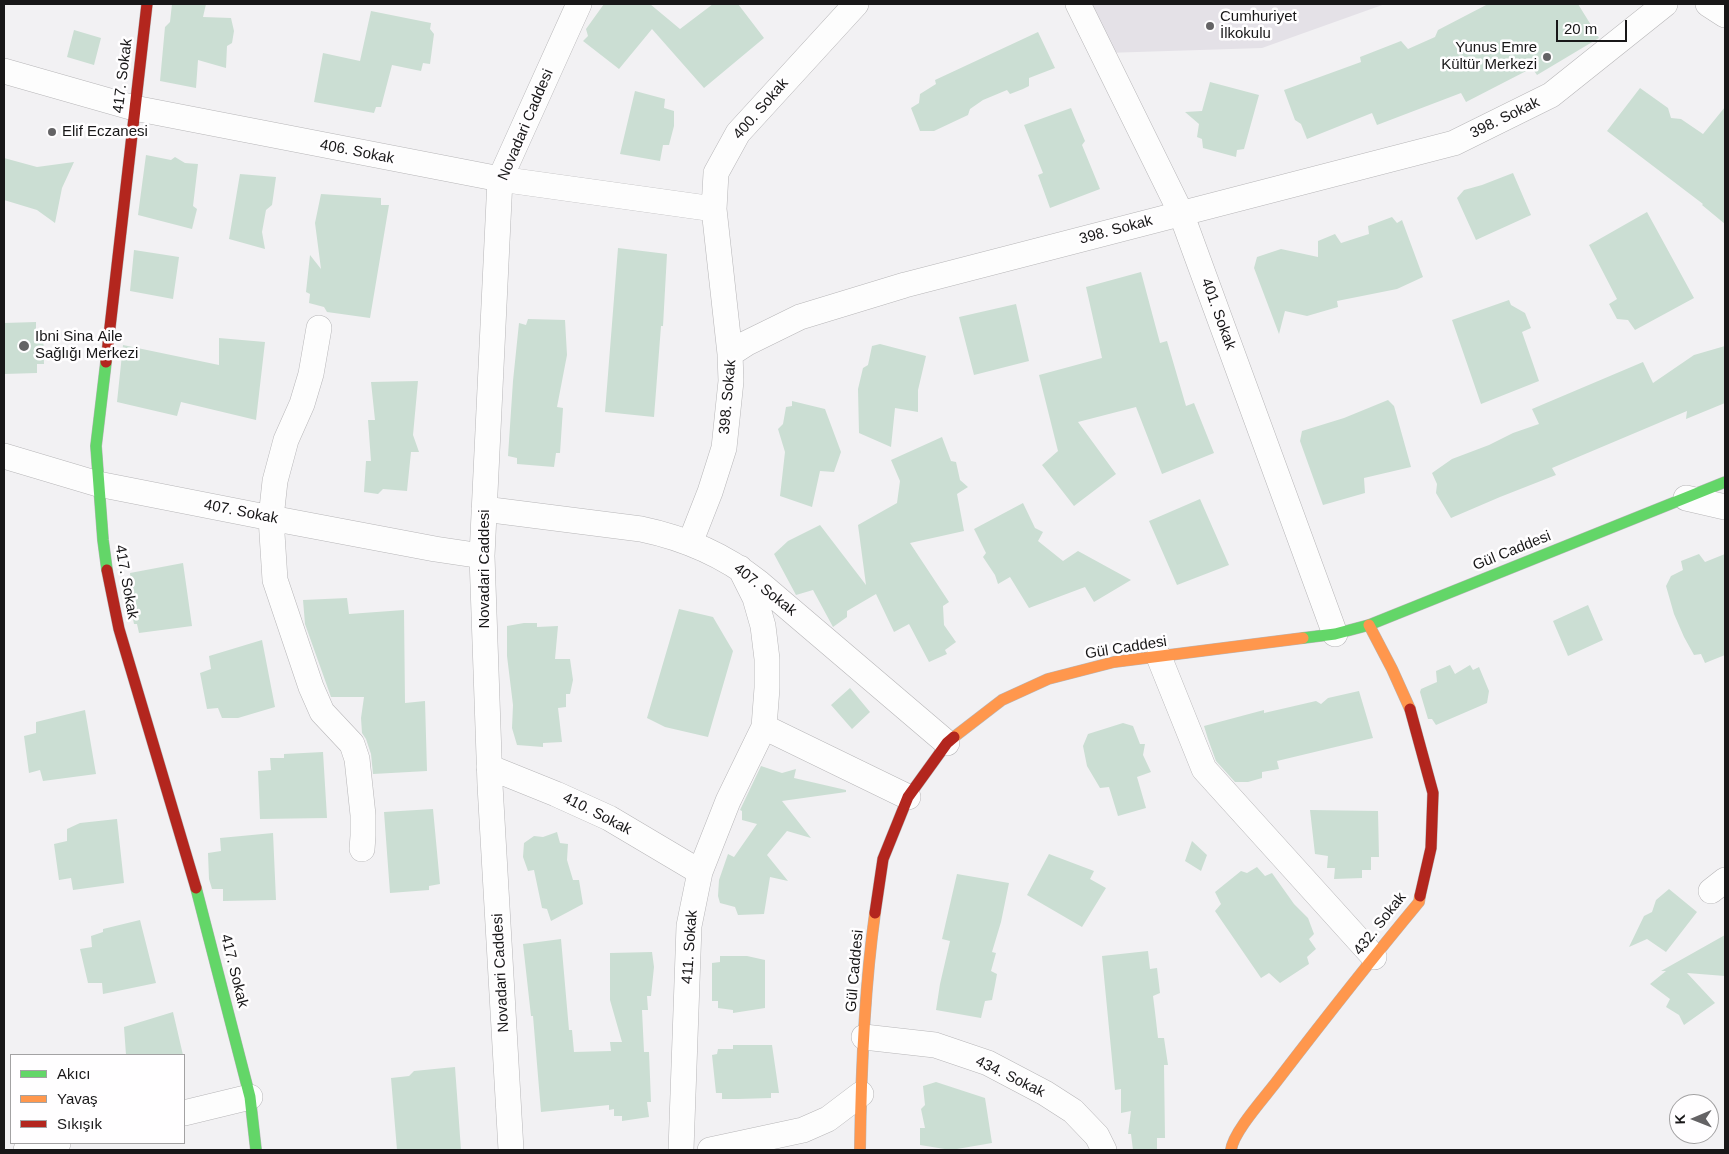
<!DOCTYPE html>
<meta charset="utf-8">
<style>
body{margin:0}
#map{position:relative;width:1729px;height:1154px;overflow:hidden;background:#f2f1f3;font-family:Helvetica,sans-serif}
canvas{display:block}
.frame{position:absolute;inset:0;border:5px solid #181718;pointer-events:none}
.legend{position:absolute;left:10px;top:1054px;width:175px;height:90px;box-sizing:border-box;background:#fffeff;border:1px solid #a3a2a3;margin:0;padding:6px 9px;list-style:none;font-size:15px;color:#181718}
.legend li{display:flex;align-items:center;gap:10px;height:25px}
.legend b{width:25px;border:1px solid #a3a2a3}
.north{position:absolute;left:1669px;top:1094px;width:50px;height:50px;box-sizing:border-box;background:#fffeff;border:1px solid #a3a2a3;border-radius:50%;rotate:269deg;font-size:14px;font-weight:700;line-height:20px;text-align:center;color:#181718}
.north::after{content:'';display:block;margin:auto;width:18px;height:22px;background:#646365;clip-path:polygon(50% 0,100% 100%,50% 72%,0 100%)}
.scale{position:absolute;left:1556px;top:20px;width:71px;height:22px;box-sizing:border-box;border:2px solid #181718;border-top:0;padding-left:6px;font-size:15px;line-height:18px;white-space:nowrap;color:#181718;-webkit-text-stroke:4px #fffeff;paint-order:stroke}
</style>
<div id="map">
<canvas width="1729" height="1154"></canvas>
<div class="frame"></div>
<ul class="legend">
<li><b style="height:6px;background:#63d668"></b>Akıcı</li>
<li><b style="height:6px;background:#ff974d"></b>Yavaş</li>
<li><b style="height:6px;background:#b3261e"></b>Sıkışık</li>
</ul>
<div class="north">K</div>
<div class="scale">20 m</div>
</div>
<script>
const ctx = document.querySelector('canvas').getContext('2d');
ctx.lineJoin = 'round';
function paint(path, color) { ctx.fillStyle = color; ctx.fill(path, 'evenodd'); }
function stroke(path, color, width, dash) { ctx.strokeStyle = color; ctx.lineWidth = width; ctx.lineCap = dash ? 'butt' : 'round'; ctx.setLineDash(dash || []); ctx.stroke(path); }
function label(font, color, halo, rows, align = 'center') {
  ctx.font = font + ' Helvetica,sans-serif'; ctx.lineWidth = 5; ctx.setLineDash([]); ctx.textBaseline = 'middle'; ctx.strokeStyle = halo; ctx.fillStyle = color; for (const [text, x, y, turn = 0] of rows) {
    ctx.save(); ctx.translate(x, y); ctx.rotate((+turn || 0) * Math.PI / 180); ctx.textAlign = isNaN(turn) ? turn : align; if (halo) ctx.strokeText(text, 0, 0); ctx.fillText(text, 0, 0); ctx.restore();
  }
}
paint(new Path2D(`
 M1090,4H1385L1262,48L1106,53Z`), '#e4e1e7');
paint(new Path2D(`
 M172,4H206L203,17L231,18L234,31L232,43L227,46L226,68L198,60L196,88L160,81L165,27L170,22Z
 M604,4H650L680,29L713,4H738L764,38L704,88L652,29L619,69L583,41L588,36L586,29Z
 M1488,4H1578L1599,38L1537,75L1532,68L1466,102L1461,93L1377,125L1372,113L1307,139L1301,124L1295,120L1284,90L1361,62L1360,57L1401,41L1408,49L1435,37L1438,30Z
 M371,11L431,23L430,29L434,34L430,64L423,63L421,71L392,65L381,107H376L374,113L314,102L323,53L360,61Z
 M74,30L101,38L94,65L67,57Z
 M1038,32L1055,68L1029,78V86L1023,89L1010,94L1007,90L983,100L970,109L968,115L934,131H920L911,108L919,103L920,94L936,84L935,80Z
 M1210,82L1259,95L1244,149L1237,150L1236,157L1203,148L1202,139L1197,137L1199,124L1185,112L1202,111Z
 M1640,88L1668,108L1671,118L1681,119L1703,134L1725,107V224L1702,205L1703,204L1607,131Z
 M635,91L665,99L664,108L674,111V126L669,145H663L660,161L620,154Z
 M1071,108L1085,141L1082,145L1100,189L1050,208L1038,175L1043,173L1024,125Z
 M146,155L171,160L175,157L185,163L198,164L193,206L197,209L192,229L138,215Z
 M4,158L37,167L74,162L62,188L55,223L37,210L4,200Z
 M1513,173L1531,215L1476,240L1457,198L1464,190L1482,185Z
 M240,174L276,177L272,205L266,210L262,232L265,249L229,239Z
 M321,194L381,198V205H389L370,318L327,312L324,307L309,303L310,294L306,292L310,255L321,269L315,223Z
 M1647,212L1694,298L1635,330L1628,320L1617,319L1609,304L1617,299L1589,245Z
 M1392,217L1397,223L1402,220L1423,277L1397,289L1337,301L1338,307L1307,316L1285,311L1279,334L1254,268L1257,257L1281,249L1318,257V241L1335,234L1341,243L1369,234L1368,226Z
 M618,248L667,254L663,326H661L654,417L605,412Z
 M134,250L179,257L173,299L130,291Z
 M1141,272L1160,343L1167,341L1186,406L1194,403L1214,453L1162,474L1136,407L1078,422L1116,474L1074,506L1042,465L1058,451L1039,375L1102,358L1086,287Z
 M1509,300L1511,305L1525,313L1531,328L1522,332L1539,381L1481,404L1452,320Z
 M1016,304L1029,361L974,375L959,317Z
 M528,319L565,320L567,355L557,407L563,408L560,453H556L554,467L517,464V458L508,456L513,381L519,323L526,325Z
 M36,322V329L43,328L44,364H37V373L4,374V323Z
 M219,338L265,342L256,420L181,402L177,416L117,402L123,345L219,365Z
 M880,344L926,356L918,390V412L895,408L891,447L859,433L858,389L863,368L868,365L872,346Z
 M1725,346V403L1686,419L1687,411L1552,468L1556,475L1500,497L1451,518L1436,493L1437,484L1432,473L1452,459L1489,445L1513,433L1539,424L1532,409L1643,362L1653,383L1694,355Z
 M418,381L413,435L419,452H411L407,491L383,489L378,494L364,492L366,461H371L368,420H375L371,382Z
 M1388,400L1394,406L1411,467L1364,478L1365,493L1323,505L1300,441L1302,431L1344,418Z
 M792,401L825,409L841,452L834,472L820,471L812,507L780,496L785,452L778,429L783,424L786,407L792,406Z
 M942,437L951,461L956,462L960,480L968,487L957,494L964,531L910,543L949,602L943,606L944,625L956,642L945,650L947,654L929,662L909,624L894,632L876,594L847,611V617L833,627L813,590L796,595L774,554L788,541L820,525L866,585L858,525L897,503L900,481L891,460Z
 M1200,499L1229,565L1177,585L1149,521Z
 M1023,503L1035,528L1043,532L1038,541L1063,561L1078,551L1131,580L1094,602L1085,587L1029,608L1010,577L998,584L995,575L983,557L986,553L974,529Z
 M1699,554L1705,562L1725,554V655L1705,663L1701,654L1694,655L1684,637L1674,614L1666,586L1671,576L1683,570L1681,561Z
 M183,563L192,626L139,633L137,624H134L126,585H131L130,573Z
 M347,598L349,614L404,610L405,703L425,701L427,771L373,774L371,754L366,739L362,733L361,718L364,697H331L305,624L303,600Z
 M1588,605L1603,640L1568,656L1553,621Z
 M679,609L713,617L733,651L708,737L665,727L647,718Z
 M524,623H537V627L558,626L555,659H570L573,680L570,694H566V707L558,708L562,742L543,743V747L517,745L512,728L513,705L507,656V626Z
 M262,640L275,707L238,718H222L218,708L207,709L200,673L211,669L209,656Z
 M1450,665L1455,674L1470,665L1473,670L1479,667L1489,691L1487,703L1436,725L1432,719H1428L1420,692L1421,689L1437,682L1436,671Z
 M850,688L870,712L852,729L831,705Z
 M1359,691L1373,738L1277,761L1279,769L1262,772V778L1248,782H1235L1216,761L1208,739L1204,726L1264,710V713L1316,701L1321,704L1328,698Z
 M85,710L96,774L43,781L40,770L29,773L24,736L36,733V722Z
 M1123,723L1133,726L1140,744H1145L1143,755L1151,772L1137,777L1146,808L1118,816L1109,787L1100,788L1087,766L1083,746L1088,734Z
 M323,752L327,818L260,819L258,771L271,770L270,758H284V754Z
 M761,766L782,773L796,769L794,778L846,790V792L782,801L811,838L787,831L767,855L788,881L770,877L764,914L738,915L735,907L720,903L718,896L719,880L728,854L734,857L757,824L742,820V811L740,810Z
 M433,809L440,884L429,886V890L390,893L384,812Z
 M1310,810L1378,811L1379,857H1371V870H1362V878L1334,879L1335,868H1327L1328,856L1315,854Z
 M117,819L124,883L73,890L71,878L59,880L54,844L67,841V829L80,823Z
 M557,832L560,843L568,844L567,860L573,880H579L583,904L551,921L547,909L542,908L534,870L528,871L523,857L524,843L534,836L543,837Z
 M273,833L276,900L223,901V889H212L209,879L208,853L221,851L220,838Z
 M1192,841L1207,855L1201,871L1185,861Z
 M1049,854L1094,871L1090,879L1106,888L1082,927L1027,895Z
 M1257,867L1265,876L1272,873L1294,904L1308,918L1314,934L1309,939L1316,949L1307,957L1309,964L1280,983L1269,973L1261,978L1215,911L1221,904L1215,892L1241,871L1247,873Z
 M957,874L1009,883L1001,922L992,952L996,953L991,971L997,974L995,985L992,1000L985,1001L981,1018L936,1010L940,984L950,941L942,939Z
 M1669,889L1697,912L1666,952L1647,939L1629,947L1644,916L1652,912L1656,900Z
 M140,920L156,983L103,994L102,983H88L80,949L92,947L91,936L103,932V929Z
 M1725,935V976L1687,973L1715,1003L1684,1025L1679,1015L1666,1007L1670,999L1650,984L1666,971H1661Z
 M561,939L569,1030H572L574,1052L611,1051L610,1042H622L610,1000V953L652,952L654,967L651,996H647L648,1010H642L644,1052H649L651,1102H647L649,1117L622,1121V1116H614V1109L609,1110V1105L541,1112L533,1016H531L523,944Z
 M1148,951L1150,969L1157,968L1160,993L1153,996L1155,1012L1158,1038H1164L1168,1065H1164L1165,1138H1157V1150H1133L1131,1134H1128L1131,1111L1121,1113V1089L1115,1090L1102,956Z
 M720,956H747L765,960V1008L733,1013V1010L718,1008V1001H712V963L720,962Z
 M173,1012L183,1055H126L124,1027Z
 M733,1045H772L779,1093H771V1098L738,1099H722V1093H716L712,1055L717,1054L718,1049H733Z
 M455,1067L461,1150H397L391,1078L409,1076L414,1071Z
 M936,1082L985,1098L992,1143L951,1150L920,1145V1128H925L921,1109L925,1105L923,1086Z`), '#cbded3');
const street = new Path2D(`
 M1078,4L1181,213L1335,634
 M1708,4L1725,15
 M4,71L134,108L500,179L714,209
 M319,328L311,374L302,404L286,440L275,481L271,518L275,580L311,687L322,712L352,744L357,759L363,815V836L362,849
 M730,354L747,343L800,317L905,285L1454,143L1551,95L1665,4
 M4,456L98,484L271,518L435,549L482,556
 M1686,498L1725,507
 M484,509L641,529C684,538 724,555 758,582L947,743
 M690,543L710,492L724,448L731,381L730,354L714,209L716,173L738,133L856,4
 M1159,657L1204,769L1374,957
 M764,727L908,797
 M489,767L556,794L609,818L700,872
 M1711,891L1725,880
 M864,1037L935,1045L988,1063L1045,1093L1073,1111L1097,1136L1104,1150
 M184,1113L250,1097
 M26,1150L58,1143
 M511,1150L490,785L482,556L500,179L579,4
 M681,1150L689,926L700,872L728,801L764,727L767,688V659L763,626L755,598L740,568
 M710,1150L803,1130L828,1119L861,1094`);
const fast = new Path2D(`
 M106,362L96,446L103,540L107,570
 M1303,638L1335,634L1369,625L1725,482
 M196,888L250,1097L256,1150`);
const slow = new Path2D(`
 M1369,625L1392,669L1410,709
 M954,737L1002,700L1048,679L1114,662L1303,638
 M860,1150C861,1071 864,992 875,913
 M1231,1150C1233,1132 1265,1097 1277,1081C1323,1021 1370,961 1419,902L1420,896`);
const jam = new Path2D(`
 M106,362L147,4
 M107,570L119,629L196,888
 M1410,709L1433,793L1431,848L1420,896
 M875,913L883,859L908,797L947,743L954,737`);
stroke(street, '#b7b6b8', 26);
stroke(fast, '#b7b6b8', 12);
stroke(slow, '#b7b6b8', 12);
stroke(jam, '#b7b6b8', 12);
stroke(street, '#fdfdfd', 25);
stroke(fast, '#63d668', 11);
stroke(slow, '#ff974d', 11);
stroke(jam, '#b3261e', 11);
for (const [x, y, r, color] of [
 [1210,26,5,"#646365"],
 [1547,57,5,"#646365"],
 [52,132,5,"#646365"],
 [24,346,6,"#646365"]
]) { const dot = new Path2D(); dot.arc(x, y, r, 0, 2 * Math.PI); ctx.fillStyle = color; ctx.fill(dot); stroke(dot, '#fffeff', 2); }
label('15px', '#181718', '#fffeff', [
 ["Cumhuriyet",1220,17],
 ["İlkokulu",1220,34],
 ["Yunus Emre",1537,48,"right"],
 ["Kültür Merkezi",1537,65,"right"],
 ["Elif Eczanesi",62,132],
 ["Ibni Sina Aile",35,337],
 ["Sağlığı Merkezi",35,354]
], 'left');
label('15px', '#181718', '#fffeff', [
 ["417. Sokak",123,76,-83],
 ["400. Sokak",761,109,-49],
 ["398. Sokak",1505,118,-26],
 ["Novadari Caddesi",526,125,-67],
 ["406. Sokak",357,152,11],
 ["398. Sokak",1116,230,-15],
 ["401. Sokak",1218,314,70],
 ["398. Sokak",728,397,-85],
 ["407. Sokak",241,512,11],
 ["Gül Caddesi",1512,551,-22],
 ["Novadari Caddesi",485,569,-90],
 ["417. Sokak",126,582,80],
 ["407. Sokak",765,590,38],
 ["Gül Caddesi",1126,648,-9],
 ["410. Sokak",597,814,27],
 ["432. Sokak",1380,924,-52],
 ["411. Sokak",690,947,-86],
 ["417. Sokak",234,971,76],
 ["Gül Caddesi",855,971,-85],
 ["Novadari Caddesi",501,973,-93],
 ["434. Sokak",1010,1077,26]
]);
</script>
